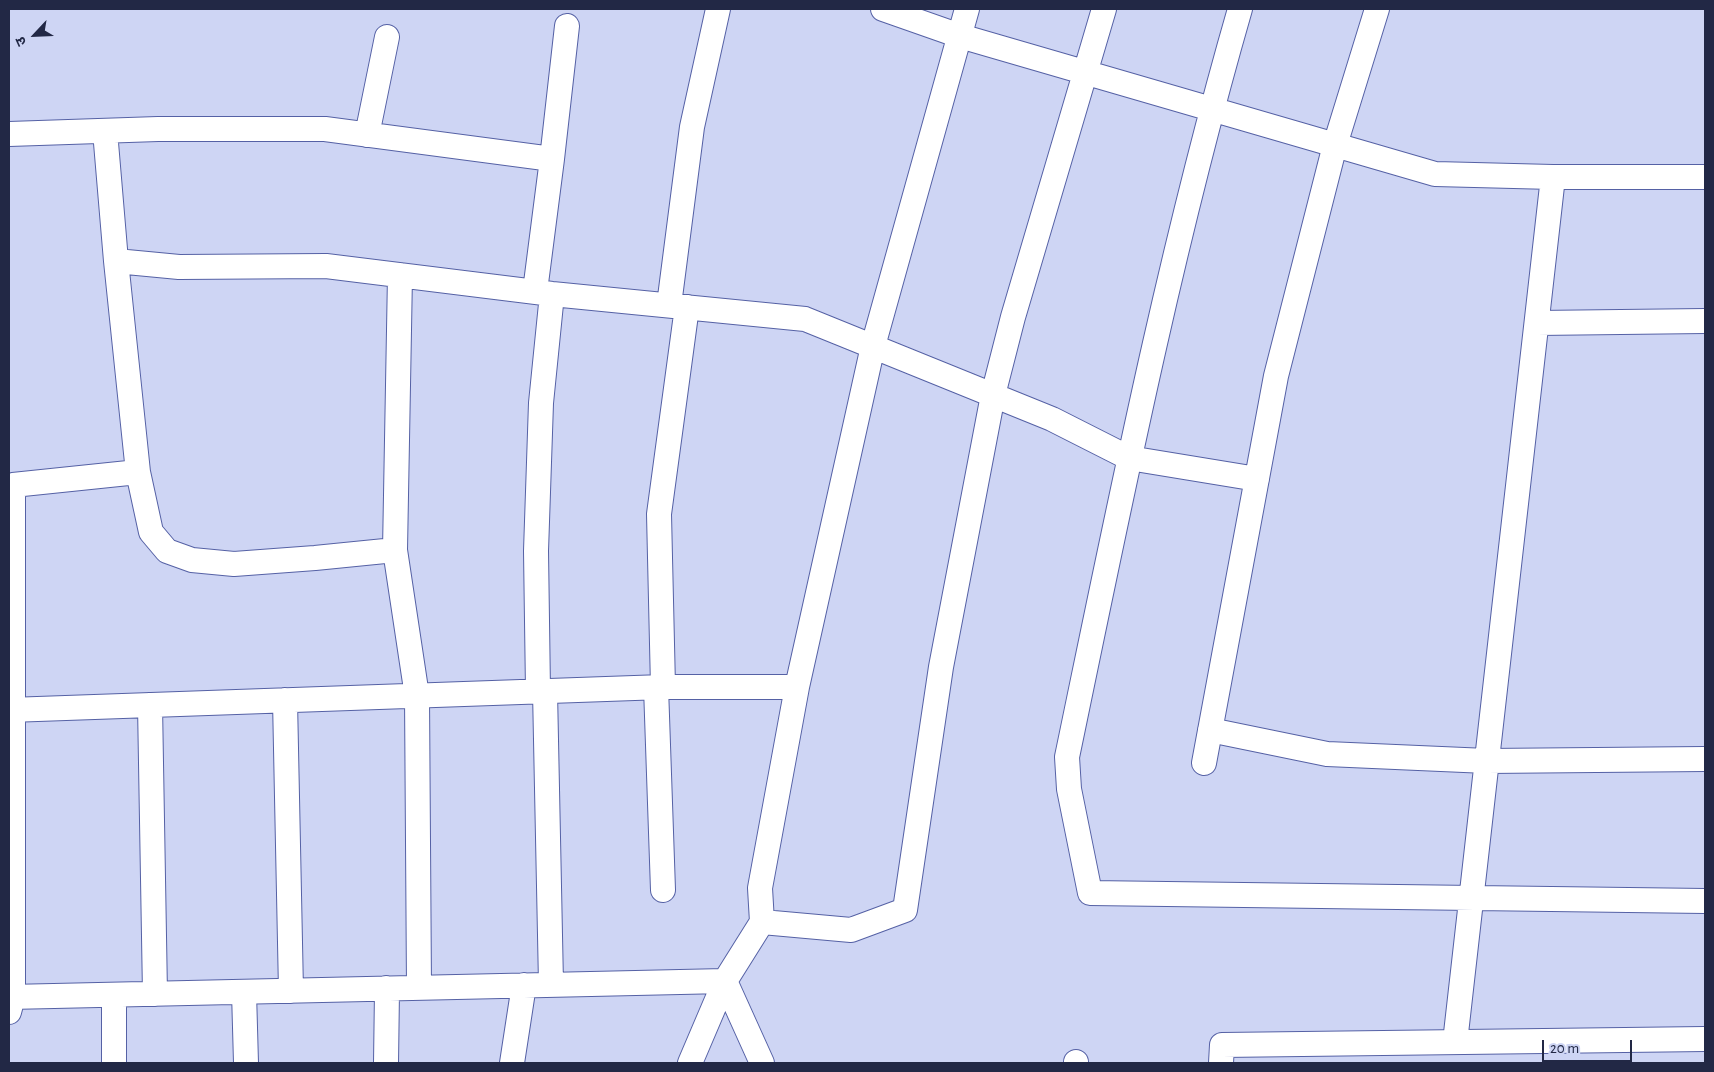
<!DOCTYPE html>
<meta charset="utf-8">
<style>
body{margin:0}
#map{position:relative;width:1714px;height:1072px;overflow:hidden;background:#ced5f4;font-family:"Alegreya Sans","Noto Sans Devanagari",sans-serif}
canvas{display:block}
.frame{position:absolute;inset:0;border:10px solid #222845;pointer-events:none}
.north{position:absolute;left:10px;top:10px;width:50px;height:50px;-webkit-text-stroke:4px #ced5f4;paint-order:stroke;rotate:245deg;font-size:14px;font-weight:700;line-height:20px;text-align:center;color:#222845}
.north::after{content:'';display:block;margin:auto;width:18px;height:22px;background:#222845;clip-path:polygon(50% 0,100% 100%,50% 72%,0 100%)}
.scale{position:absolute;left:1542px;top:1040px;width:90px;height:22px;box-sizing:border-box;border:2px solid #222845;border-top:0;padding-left:6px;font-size:15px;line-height:18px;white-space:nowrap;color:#222845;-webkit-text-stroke:4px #ced5f4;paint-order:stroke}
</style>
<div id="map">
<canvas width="1714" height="1072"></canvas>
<div class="frame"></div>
<div class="north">उ</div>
<div class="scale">20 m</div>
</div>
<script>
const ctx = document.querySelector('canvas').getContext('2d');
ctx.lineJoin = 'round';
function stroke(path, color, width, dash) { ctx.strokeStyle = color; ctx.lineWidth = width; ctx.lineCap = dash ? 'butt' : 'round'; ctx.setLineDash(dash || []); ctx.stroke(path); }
const minor = new Path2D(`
 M883,9L960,36L1435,174L1553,177H1705
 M1240,9C1169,255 1119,507 1067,757L1069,789L1090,893L1705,901
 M105,131L116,261L138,472L151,532L167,551L192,560L234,564L315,558L395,550
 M9,134L158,129H325L552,159
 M367,135L387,37
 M116,261L179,267L326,266L552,294L805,319L1052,419L1129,458L1257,479
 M400,275L395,550L417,696L419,988
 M535,291L552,159L567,26
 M669,305L692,127L718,9
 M1537,323L1705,321
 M656,687L663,890
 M663,687H797
 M538,691L536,551L541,403L552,294
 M545,691L551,984
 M285,700L291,991
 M150,705L155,994
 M9,710L663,687L659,514L687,307
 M1210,730L1327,754L1487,761L1705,759
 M1204,763L1276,376L1335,145L1377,9
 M762,922L851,930L905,910L941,667L993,395L1013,317L1104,9
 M244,992L246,1063
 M9,997L725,981L762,1063
 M9,1012L13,997V485L138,472
 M1455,1042L1553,177
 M114,1063V995
 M386,1063L387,991L386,988
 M512,1063L524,985
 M690,1063L725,981L762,922L760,888L797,687L873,346L967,9
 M1076,1063V1062
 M1221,1063L1222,1045L1705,1039`);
stroke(minor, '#5561a5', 26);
stroke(minor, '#fff', 24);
</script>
